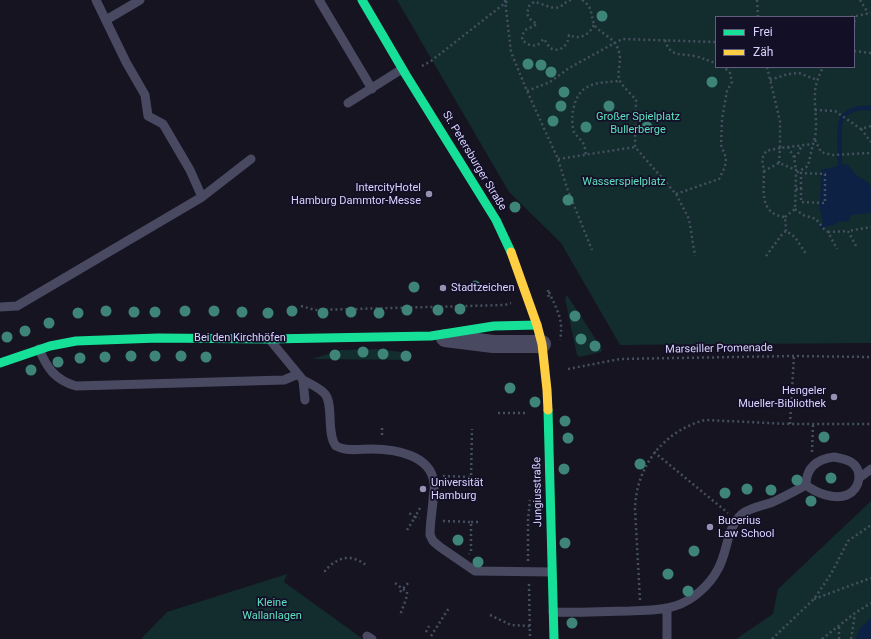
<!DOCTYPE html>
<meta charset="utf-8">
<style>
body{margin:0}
#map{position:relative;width:871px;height:639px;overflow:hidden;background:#161421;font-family:Roboto,sans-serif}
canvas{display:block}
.legend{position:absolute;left:715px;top:16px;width:140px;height:52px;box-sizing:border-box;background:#130f26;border:1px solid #625e7d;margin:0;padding:5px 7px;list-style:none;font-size:12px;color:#d9d4ff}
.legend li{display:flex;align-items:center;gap:8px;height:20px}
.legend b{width:20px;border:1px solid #625e7d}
</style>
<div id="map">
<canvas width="871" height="639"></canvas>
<ul class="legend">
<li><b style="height:5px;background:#16e098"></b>Frei</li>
<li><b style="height:5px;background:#ffcf43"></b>Zäh</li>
</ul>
</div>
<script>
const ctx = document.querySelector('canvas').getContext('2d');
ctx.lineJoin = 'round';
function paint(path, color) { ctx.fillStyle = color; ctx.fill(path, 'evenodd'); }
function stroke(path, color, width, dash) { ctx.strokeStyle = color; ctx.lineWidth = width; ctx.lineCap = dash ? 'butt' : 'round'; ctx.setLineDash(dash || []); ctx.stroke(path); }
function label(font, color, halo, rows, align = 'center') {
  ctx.font = font + ' Roboto,sans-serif'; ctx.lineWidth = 3.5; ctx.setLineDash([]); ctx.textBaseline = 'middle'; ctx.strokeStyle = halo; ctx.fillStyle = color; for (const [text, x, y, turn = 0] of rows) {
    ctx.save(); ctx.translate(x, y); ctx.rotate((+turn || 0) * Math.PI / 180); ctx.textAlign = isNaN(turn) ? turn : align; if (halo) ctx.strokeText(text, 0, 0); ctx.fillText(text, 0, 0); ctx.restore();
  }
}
paint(new Path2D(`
 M397,0H871V343L620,345L561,243L509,192ZM716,17H854V67H716Z
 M567,295L602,349L601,352L580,357L577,355L565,298Z
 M378,349L408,353L410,360L312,359L341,350Z
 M871,501V639H736L773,614L778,589Z
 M287,574L284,582L363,639H141L167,612Z`), '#132c2d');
paint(new Path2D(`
 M847,164L856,175L868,182L871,187V213L851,215L849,221L837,222V224L824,227L820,229L819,227L823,223L820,209L821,170Z
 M871,618V639H856L859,629Z`), '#0d2144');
stroke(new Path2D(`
 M840,165C840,157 838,126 841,121C846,109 860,107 871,108`), '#0d2144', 4.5);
stroke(new Path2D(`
 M505,0L511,52L527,91L558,159L567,188L592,250
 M571,0C566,1 564,5 559,7C552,10 542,3 534,2L529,6L527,14L531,20L537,24C528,30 523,27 522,40C526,43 531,47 537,45C540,44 542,40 544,39L550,48C560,53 568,46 569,35C580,40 589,35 594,25
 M582,0C593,7 590,13 594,24C597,31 612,37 616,45C625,60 615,70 620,81C623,87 631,94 636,100L635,147L676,194L689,219L695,256
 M757,0L758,17
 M860,0L868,13
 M851,17L871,13
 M854,27L855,16
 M665,40C670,58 681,53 695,56C703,58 708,61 716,63
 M854,51L871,53
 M422,66L431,61L509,0
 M767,67L780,121V148L813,144C819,128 814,111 815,94C815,84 819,76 823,67
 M770,80L788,74L799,73L817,80
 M527,91L550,82L569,68L622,39L716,42
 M815,110L835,111L861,129L871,126
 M861,129L871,142
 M815,140L821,152L832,155L871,153
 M788,147L794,157L796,170
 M586,154C585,151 585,147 584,145C582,140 577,137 574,132C572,127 572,117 573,111C578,82 596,83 620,81
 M794,157L798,154L801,147
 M558,159L635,147
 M779,163L780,148L766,151L762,159L764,171L779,163L796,170V173L808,166L813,144
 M764,171C764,191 759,214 785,217L786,231
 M796,189H801V173L825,174V203L801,202V189
 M676,194L719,179L725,167L726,158L721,145L722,119L727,91L732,82L730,73L724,67
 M795,209L803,215L816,219L823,228L828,232L837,249
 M785,217L795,209L796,173
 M828,232L848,231
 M856,246L848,231L871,227
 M766,256L783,233L786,231L795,237L806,254
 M548,290L549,300
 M549,292C557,310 564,320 560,340
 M301,306L315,310L505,305L511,303
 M568,369L620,359L794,356L871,357
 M498,413H525
 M790,424L794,356
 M382,428V438
 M654,452L728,513
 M812,452L813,425
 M443,476L471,477L472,429
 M420,508L415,517L420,518
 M443,521L471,522V551L469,554
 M471,522H480
 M407,530L415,517L409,513
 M528,561V519L530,500
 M324,571H325C332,562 345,554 357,560C361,561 364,564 368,566
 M395,583L407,592C407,600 402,608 400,616
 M529,584L530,639
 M400,592L409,582
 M814,599L871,578
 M640,600L635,509C636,467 663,431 705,420L790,424H871
 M490,615L511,625L530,626
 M426,632L429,626
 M431,636L449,608
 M772,639L814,599L831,574L848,541L871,525
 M822,639L855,613L871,603
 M839,639V626
 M851,639L855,614`), '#44505f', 2.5, [2, 3]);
stroke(new Path2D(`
 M96,0L126,62L145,95L148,116L163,124L190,170L202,197L251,159
 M319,0L372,89
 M106,20L140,0
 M348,103L402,69
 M0,307L17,306L202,197
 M270,340L303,380L305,400
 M39,349C47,368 55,380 76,386L284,380L298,374
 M303,380C309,383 321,389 325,394C334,405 326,434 336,446C346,452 361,449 372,449C395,449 431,455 434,483C435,489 433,495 433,501C432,512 430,524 430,535L433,541L440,547L475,571L552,572
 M834,457C840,458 846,459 851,462C864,471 860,489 847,495C834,500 816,493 806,485C806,468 817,459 834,457Z
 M859,478L871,469
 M553,612C579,613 604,611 629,611C644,610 661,611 675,606C692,601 710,585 718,569C728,552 726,528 742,514C751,507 763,506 773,502C784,497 795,491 806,485
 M367,636L372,639
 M667,639V608`), '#4a4962', 9);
stroke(new Path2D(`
 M445,338L493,344H542`), '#4a4962', 18);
stroke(new Path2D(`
 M362,0L406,75L496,220L511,252
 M0,363L50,346L76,341L158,338L269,339L431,336L494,326L537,325
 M548,410L554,639`), '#16e098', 9);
stroke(new Path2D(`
 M511,252L537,325L542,344L547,390L548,410`), '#ffcf43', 9);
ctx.fillStyle = '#3e8478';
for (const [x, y] of [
 [602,16],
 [528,64],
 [541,65],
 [551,72],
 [712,82],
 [564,92],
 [561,106],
 [609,106],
 [553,121],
 [586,127],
 [647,127],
 [568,200],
 [515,207],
 [475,286],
 [414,287],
 [460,309],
 [407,310],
 [438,310],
 [106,311],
 [185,311],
 [214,311],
 [292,311],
 [134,312],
 [155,312],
 [242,312],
 [351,312],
 [78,313],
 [268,313],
 [323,313],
 [379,313],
 [575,316],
 [49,323],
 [25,331],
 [7,337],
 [581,339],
 [595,346],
 [363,352],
 [383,354],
 [335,355],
 [131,356],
 [155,356],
 [181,356],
 [406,356],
 [105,357],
 [206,357],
 [80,358],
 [58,362],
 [31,370],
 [510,388],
 [535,402],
 [565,421],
 [824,437],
 [568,438],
 [640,464],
 [564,469],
 [831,478],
 [797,480],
 [747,489],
 [771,490],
 [725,493],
 [811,501],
 [458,540],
 [565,543],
 [694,551],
 [478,562],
 [668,574],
 [688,591],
 [572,623]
]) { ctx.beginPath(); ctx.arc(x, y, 5.5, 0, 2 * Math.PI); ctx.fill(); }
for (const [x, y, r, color] of [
 [429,194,4,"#9591b1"],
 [443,288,4,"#9591b1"],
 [834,397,4,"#9591b1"],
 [423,489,4,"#9591b1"],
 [710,527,4,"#9591b1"]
]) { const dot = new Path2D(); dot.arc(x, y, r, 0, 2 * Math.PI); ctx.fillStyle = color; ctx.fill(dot); stroke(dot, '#130f26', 1.5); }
label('11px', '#5fe0c0', '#130f26', [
 ["Großer Spielplatz",638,117],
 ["Bullerberge",638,130],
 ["Wasserspielplatz",624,182],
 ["Kleine",272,603],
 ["Wallanlagen",272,616]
]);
label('11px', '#d9d4ff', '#130f26', [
 ["St. Petersburger Straße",474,161,59],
 ["Bei den Kirchhöfen",240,338],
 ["Marseiller Promenade",719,349,-1],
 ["Jungiusstraße",538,492,-91]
]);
label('11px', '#d9d4ff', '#130f26', [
 ["IntercityHotel",421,188,"right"],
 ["Hamburg Dammtor-Messe",421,201,"right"],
 ["Stadtzeichen",451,288],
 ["Hengeler",826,391,"right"],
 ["Mueller-Bibliothek",826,404,"right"],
 ["Universität",431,483],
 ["Hamburg",431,496],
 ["Bucerius",718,521],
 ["Law School",718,534]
], 'left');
</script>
